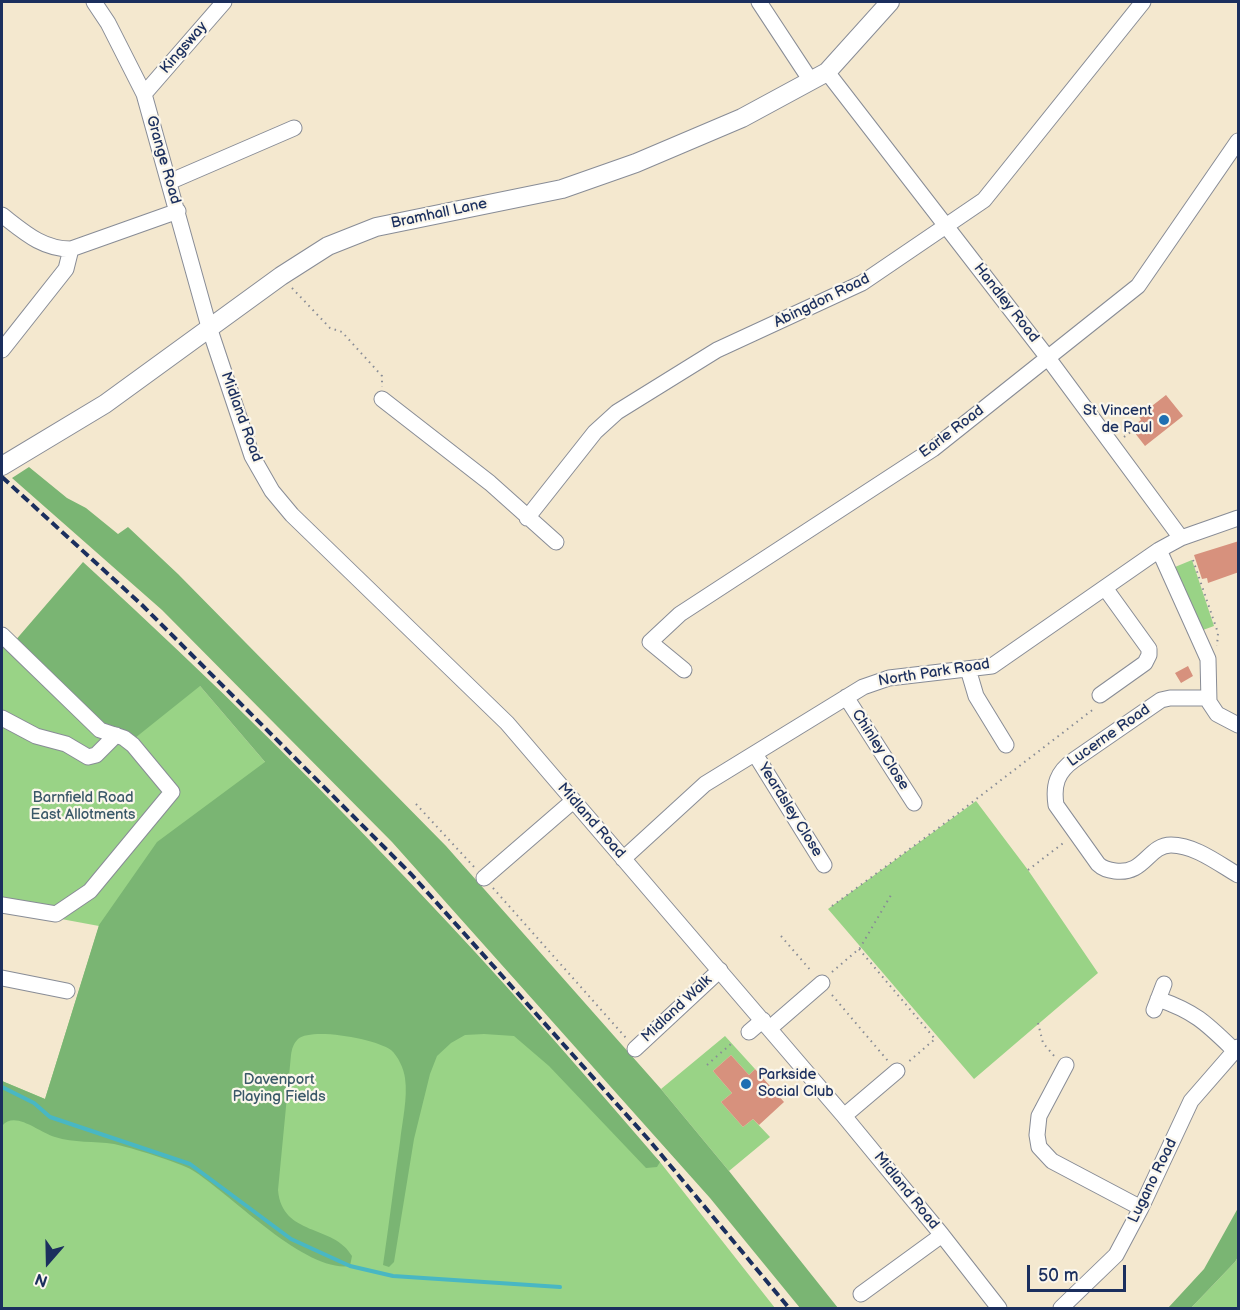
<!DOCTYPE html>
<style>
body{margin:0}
#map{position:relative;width:1240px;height:1310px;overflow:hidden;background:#f4e8cf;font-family:"Balsamiq Sans",sans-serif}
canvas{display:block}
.frame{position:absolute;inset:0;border:3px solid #1b2f5e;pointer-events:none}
.north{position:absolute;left:18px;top:1232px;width:60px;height:60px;-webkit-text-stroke:4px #fbf7ec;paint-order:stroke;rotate:200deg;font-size:16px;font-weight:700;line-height:24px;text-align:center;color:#1b2f5e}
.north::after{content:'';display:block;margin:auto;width:21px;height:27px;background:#1b2f5e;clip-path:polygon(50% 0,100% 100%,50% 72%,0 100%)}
.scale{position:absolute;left:1027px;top:1265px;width:99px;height:27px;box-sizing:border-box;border:3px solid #1b2f5e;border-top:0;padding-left:8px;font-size:18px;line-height:21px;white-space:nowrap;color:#1b2f5e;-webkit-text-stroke:4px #fbf7ec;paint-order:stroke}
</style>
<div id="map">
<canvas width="1240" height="1310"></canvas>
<div class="frame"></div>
<div class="north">N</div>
<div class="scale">50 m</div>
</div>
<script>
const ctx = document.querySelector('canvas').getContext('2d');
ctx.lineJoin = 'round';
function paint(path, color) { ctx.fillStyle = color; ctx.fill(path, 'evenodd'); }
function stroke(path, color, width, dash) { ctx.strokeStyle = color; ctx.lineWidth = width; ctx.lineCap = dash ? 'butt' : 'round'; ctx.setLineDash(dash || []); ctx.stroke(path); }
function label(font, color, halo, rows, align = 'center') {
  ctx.font = font + ' "Balsamiq Sans",sans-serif'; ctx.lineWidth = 4.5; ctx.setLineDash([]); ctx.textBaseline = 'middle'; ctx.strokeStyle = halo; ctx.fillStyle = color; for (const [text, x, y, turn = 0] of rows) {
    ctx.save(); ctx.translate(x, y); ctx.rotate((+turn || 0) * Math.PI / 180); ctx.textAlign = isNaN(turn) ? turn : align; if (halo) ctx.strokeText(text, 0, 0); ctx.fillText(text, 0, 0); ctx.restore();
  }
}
paint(new Path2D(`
 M1192,560L1214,626L1203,630L1175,567Z
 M2,635L200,686L265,762L660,1162L775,1308H2V1081L45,1099L99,926L2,908Z
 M976,801L1028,870L1098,973L974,1079L828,909Z
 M725,1036L755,1069L749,1075L731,1055L713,1071L732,1093L721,1102L743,1127L753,1119L770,1137L729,1171L661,1089Z
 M1238,1257V1308H1191L1235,1262Z`), '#99d386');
paint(new Path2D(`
 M29,467L67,498L86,508L118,534L128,527L178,574L446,846L661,1089L729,1171L838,1308H800L710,1198L392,842L162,610L12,478Z
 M83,562C210,678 333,799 450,925C522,1002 591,1082 660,1162L657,1167L646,1168L549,1066L514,1036L484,1034L465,1035L451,1043L437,1056L430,1074L414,1139L394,1262L389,1267L383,1265C389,1224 394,1183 400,1142C402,1122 408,1098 405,1078C404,1069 398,1056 391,1050C376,1039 312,1027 298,1039C293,1044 292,1049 291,1055L278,1190C282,1237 334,1224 352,1256L350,1266C305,1273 231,1194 192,1170C181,1163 129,1147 114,1144C94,1141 74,1143 55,1137C38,1132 15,1110 2,1126V1081L45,1099L99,925L157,842L265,762L200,686L135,738L100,725L14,642Z
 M1238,1208V1257L1235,1262L1191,1308H1168L1204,1269Z`), '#7ab573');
stroke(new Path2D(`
 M2,1087L34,1103L50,1117L190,1164L291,1239L350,1266L393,1276L560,1287`), '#49b7c3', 4);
paint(new Path2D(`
 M1166,395L1183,416L1145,446L1131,428L1141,420L1139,416Z
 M1239,541V572L1208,583L1207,578L1202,579L1194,555Z
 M1188,666L1193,676L1181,683L1175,673Z
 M731,1055L749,1075L755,1069L784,1102L759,1125L753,1119L743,1127L721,1102L732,1093L713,1071Z`), '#d7917d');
const minor = new Path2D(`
 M94,2L108,23L144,94L209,327L252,456L272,491L292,515L507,723L844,1116L942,1235L999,1308
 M759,2L811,81
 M827,72L1048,358L1181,538
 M144,94L224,2
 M169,182L294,128
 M2,215C24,232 42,249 71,249L178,211
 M2,350L66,269L71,249
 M382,399L490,483L556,542
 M527,518L595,432L617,412L717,350L862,283L984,200L1143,2
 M1159,550L1208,659L1209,702L1217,714L1238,725
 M2,635L100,730L124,738L133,745L172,792L90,891L56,914L2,905
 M968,669L976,696L1006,745
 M684,670L650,642L680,614L933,449L1138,286L1238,141
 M1100,695L1145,663L1149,655V649L1105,588
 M846,697L914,803
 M1208,698H1170L1161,700L1074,760C1057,772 1053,785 1056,805L1098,864C1103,869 1108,870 1115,871C1145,875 1148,845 1171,845C1195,845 1219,864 1238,875
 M2,718L36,736L66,744L88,757L96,755L116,735
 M755,754L824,865
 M623,859L705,784L863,687L889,678L992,666L1159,550L1181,538L1238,518
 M484,878L573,801
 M2,978L67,991
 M1158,999C1196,1012 1207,1024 1235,1051
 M1154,1010L1164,984
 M770,1028L822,983
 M749,1032L763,1020
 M635,1049L720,970
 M1066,1065L1039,1116L1037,1135L1039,1147L1052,1161L1141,1208
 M844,1116L897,1071
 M861,1294L942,1235
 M1061,1308L1116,1255L1141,1208L1191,1101L1238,1047`);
const major = new Path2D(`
 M2,466L105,404L281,276L328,246L376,227L562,189L636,163L742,118L827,72L890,2`);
stroke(minor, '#888c96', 17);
stroke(major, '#888c96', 20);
stroke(new Path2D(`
 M292,288L330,328L342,332L382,376V387
 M1124,437L1144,422
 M1193,560L1218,633L1217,646
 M416,804L475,868
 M1028,870L1066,841
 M493,888L627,1039
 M832,906L949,820L1095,708
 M781,936L812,972
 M859,949L935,1039L907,1063
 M832,972L860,948L891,895
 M832,995L888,1061
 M1038,1023L1043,1043L1055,1057
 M707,1065L732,1043`), '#888c96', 2, [1.5, 4.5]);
stroke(minor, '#fff', 15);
stroke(major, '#fff', 18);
stroke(new Path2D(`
 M2,477L142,605L411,874L649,1140L789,1308`), '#1b2f5e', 4, [9, 4.5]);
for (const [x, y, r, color] of [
 [1164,420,6,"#1f6fb2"],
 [746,1084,6,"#1f6fb2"]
]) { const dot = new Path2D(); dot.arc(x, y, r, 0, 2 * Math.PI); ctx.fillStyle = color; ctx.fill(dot); stroke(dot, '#fbf7ec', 2); }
label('15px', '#1b2f5e', '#fbf7ec', [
 ["Kingsway",184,48,-49],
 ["Grange Road",163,160,74],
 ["Bramhall Lane",439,214,-12],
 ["Abingdon Road",822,301,-26],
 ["Handley Road",1006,303,52],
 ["Midland Road",241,417,70],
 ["Earle Road",952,432,-37],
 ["North Park Road",934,673,-9],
 ["Lucerne Road",1109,736,-35],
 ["Chinley Close",880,750,57],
 ["Yeardsley Close",790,810,58],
 ["Midland Road",591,821,49],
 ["Midland Walk",677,1009,-43],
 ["Lugano Road",1153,1181,-64],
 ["Midland Road",906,1191,51]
]);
label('15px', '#1b2f5e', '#fbf7ec', [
 ["St Vincent",1152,411],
 ["de Paul",1152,428],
 ["Parkside",758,1075,"left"],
 ["Social Club",758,1092,"left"]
], 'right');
label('15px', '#3a5868', '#fbf7ec', [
 ["Barnfield Road",83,798],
 ["East Allotments",83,815],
 ["Davenport",279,1080],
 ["Playing Fields",279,1097]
]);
</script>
